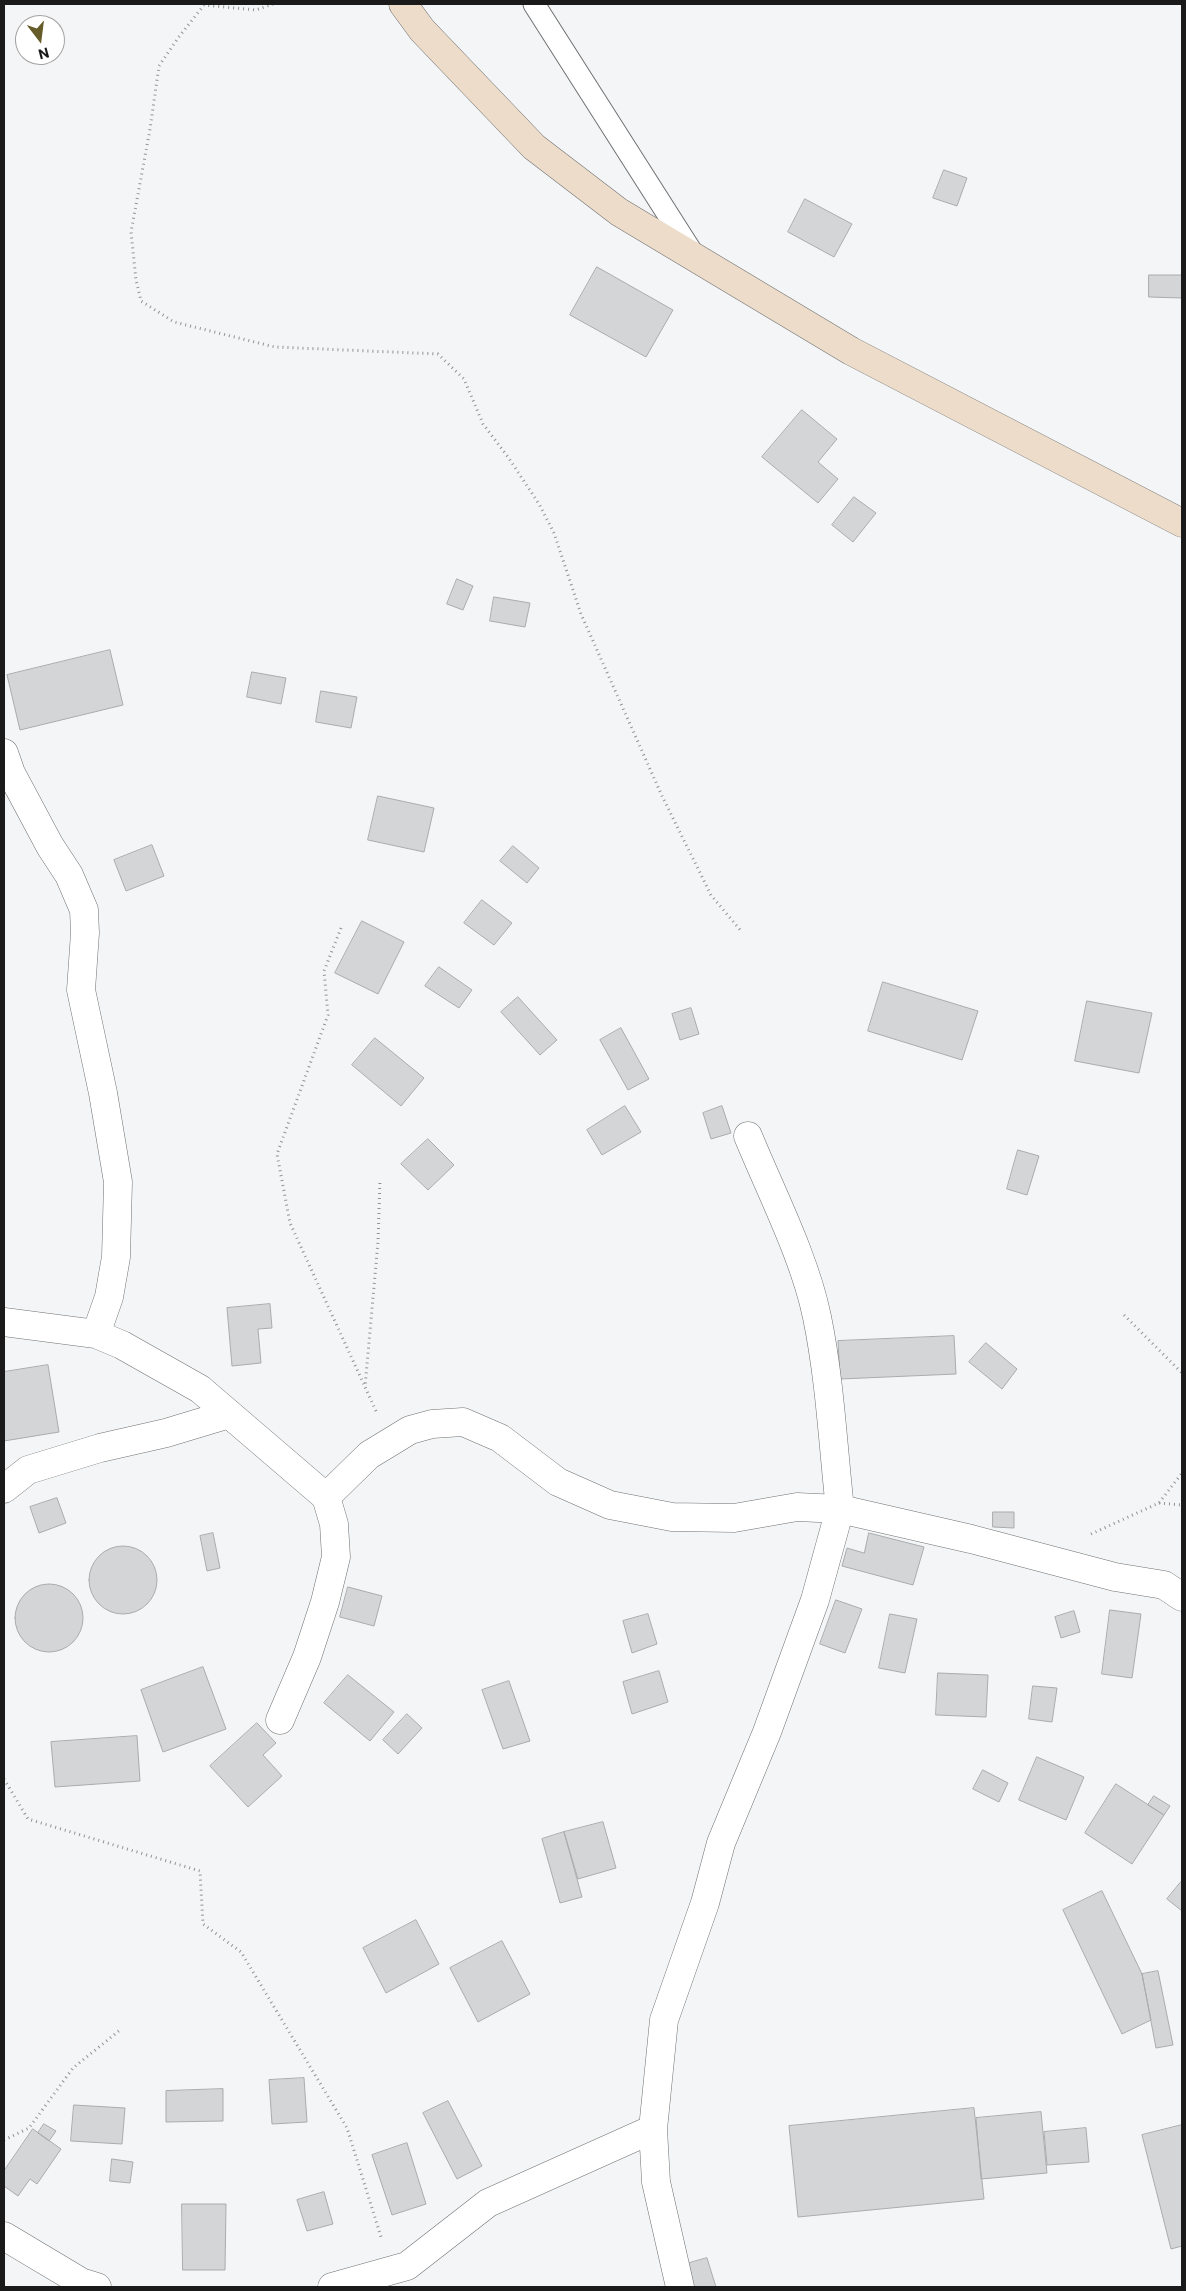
<!DOCTYPE html>
<style>
body{margin:0}
#map{position:relative;width:1186px;height:2291px;overflow:hidden;background:#f3f5f6;font-family:Commissioner,sans-serif}
canvas{display:block}
.frame{position:absolute;inset:0;border:5px solid #1a1a1b;pointer-events:none}
.north{position:absolute;left:15px;top:15px;width:50px;height:50px;box-sizing:border-box;background:#fff;border:1px solid #a3a3a4;border-radius:50%;rotate:165deg;font-size:14px;font-weight:700;line-height:20px;text-align:center;color:#1a1a1b}
.north::after{content:'';display:block;margin:auto;width:18px;height:22px;background:#665c29;clip-path:polygon(50% 0,100% 100%,50% 72%,0 100%)}
</style>
<div id="map">
<canvas width="1186" height="2291"></canvas>
<div class="frame"></div>
<div class="north">N</div>
</div>
<script>
const ctx = document.querySelector('canvas').getContext('2d');
ctx.lineJoin = 'round';
function paint(path, color) { ctx.fillStyle = color; ctx.fill(path, 'evenodd'); }
function stroke(path, color, width, dash) { ctx.strokeStyle = color; ctx.lineWidth = width; ctx.lineCap = dash ? 'butt' : 'round'; ctx.setLineDash(dash || []); ctx.stroke(path); }
const building = new Path2D(`
 M944,170L967,178L957,206L933,198Z
 M805,199L852,224L834,257L788,232Z
 M597,267L673,310L646,357L570,315Z
 M1149,275H1182V298L1149,297Z
 M802,410L837,439L818,462L838,479L818,503L762,457Z
 M854,497L876,513L853,542L832,525Z
 M457,579L473,586L463,610L447,604Z
 M494,597L530,603L525,627L490,621Z
 M110,650L123,705L20,730L7,675Z
 M252,672L286,678L281,704L247,697Z
 M321,691L357,697L351,728L316,722Z
 M378,796L434,808L424,852L368,840Z
 M152,845L164,876L126,891L114,860Z
 M513,846L539,868L527,883L500,861Z
 M482,900L512,923L494,945L464,923Z
 M362,921L404,942L378,994L335,973Z
 M439,967L472,990L459,1008L425,986Z
 M883,982L978,1011L962,1060L868,1031Z
 M518,997L557,1040L540,1055L501,1012Z
 M1087,1001L1152,1013L1139,1073L1075,1061Z
 M691,1008L699,1034L680,1040L672,1014Z
 M621,1028L649,1079L628,1090L600,1040Z
 M375,1038L424,1078L401,1106L352,1065Z
 M625,1106L641,1132L602,1155L587,1130Z
 M722,1106L731,1133L711,1139L703,1113Z
 M428,1139L454,1165L428,1190L401,1164Z
 M1018,1150L1039,1156L1027,1195L1007,1189Z
 M270,1304L272,1328L258,1329L261,1363L232,1366L227,1308Z
 M954,1336L956,1374L840,1379L838,1341Z
 M986,1343L1017,1369L1002,1389L969,1362Z
 M48,1365L59,1432L4,1441V1372Z
 M57,1498L66,1523L39,1533L30,1507Z
 M993,1512H1014V1528L993,1527Z
 M213,1533L220,1568L207,1571L200,1536Z
 M869,1533L924,1547L913,1585L842,1566L847,1548L864,1553Z
 M89 1580a34 34 0 1 1 68 0a34 34 0 1 1-68 0Z
 M15 1618a34 34 0 1 1 68 0a34 34 0 1 1-68 0Z
 M348,1587L382,1596L374,1626L340,1617Z
 M836,1600L862,1609L845,1653L820,1644Z
 M1110,1610L1141,1614L1132,1678L1102,1674Z
 M1074,1611L1080,1632L1061,1638L1055,1617Z
 M648,1614L657,1644L632,1653L623,1621Z
 M890,1614L917,1619L905,1673L879,1668Z
 M203,1667L226,1729L163,1752L141,1690Z
 M659,1671L668,1702L632,1714L623,1682Z
 M938,1673L988,1675L986,1717L936,1715Z
 M348,1675L394,1712L370,1741L324,1703Z
 M509,1681L530,1741L503,1749L482,1690Z
 M1033,1686L1057,1688L1052,1722L1029,1719Z
 M407,1714L422,1728L398,1754L383,1740Z
 M257,1723L276,1743L263,1755L282,1776L248,1807L210,1766Z
 M137,1736L140,1781L55,1787L51,1742Z
 M1037,1757L1084,1777L1066,1820L1019,1800Z
 M983,1770L1008,1783L999,1802L973,1789Z
 M1116,1784L1164,1815L1132,1864L1085,1833Z
 M1154,1796L1170,1806L1164,1815L1148,1805Z
 M603,1822L616,1868L578,1879L564,1832Z
 M564,1832L582,1897L560,1903L542,1839Z
 M1181,1882L1182,1883V1911L1167,1899Z
 M1102,1891L1142,1974L1151,2020L1122,2034L1063,1910Z
 M416,1920L439,1964L386,1993L363,1948Z
 M502,1941L530,1994L478,2022L450,1968Z
 M1158,1971L1173,2045L1156,2048L1142,1974Z
 M304,2078L307,2122L272,2124L269,2080Z
 M223,2089V2121L166,2122V2091Z
 M448,2101L482,2166L457,2179L423,2113Z
 M74,2105L125,2108L122,2144L71,2141Z
 M974,2108L984,2199L798,2217L789,2126Z
 M1041,2112L1047,2173L981,2179L976,2118Z
 M44,2124L56,2131L49,2141L38,2133Z
 M1182,2125V2246L1171,2249L1142,2135Z
 M1086,2128L1089,2162L1047,2165L1044,2132Z
 M33,2129L61,2149L37,2184L30,2179L18,2196L4,2186V2171Z
 M407,2143L426,2204L392,2215L372,2155Z
 M112,2159L133,2162L130,2183L110,2181Z
 M324,2192L333,2224L307,2231L297,2200Z
 M182,2204H226L225,2270H183Z
 M707,2258L716,2287H693L686,2264Z`);
paint(building, '#d3d5d6');
stroke(building, '#aaabad', 1);
const lane = new Path2D(`
 M534,4L695,257`);
const street = new Path2D(`
 M4,753L11,773L50,846L69,875L84,910L85,933L81,990L103,1093L118,1182L116,1257L109,1297L96,1334
 M748,1136C771,1192 805,1258 817,1317C830,1380 833,1446 840,1509L971,1539L1115,1577L1164,1585L1182,1597
 M4,1322L96,1334L122,1345L200,1389L326,1497
 M4,1489L28,1470L100,1448L166,1433L229,1414
 M280,1720L307,1657L325,1602L336,1557L334,1524L326,1497L369,1455L410,1430L432,1424L463,1422L500,1438L558,1482L610,1505L672,1517L734,1518L797,1507L840,1509L815,1600L767,1732L721,1843L705,1903L664,2020L653,2129L656,2182L680,2287
 M4,2236L81,2282L97,2287
 M332,2287L407,2266L488,2203L653,2129`);
const secondary = new Path2D(`
 M403,4L422,30L534,147L619,212L851,351L1182,523`);
stroke(lane, '#707172', 23);
stroke(street, '#707172', 29);
stroke(secondary, '#707172', 29);
stroke(new Path2D(`
 M273,4L256,10L204,5L178,38L159,66L150,129L131,232L136,280L141,301L174,322L275,347L438,354L464,379L483,424L508,457L539,504L554,533L581,614L662,796L711,895L741,931
 M341,928L324,971L328,1015L277,1154L290,1223L365,1387
 M1124,1315L1182,1373
 M376,1411L365,1387L378,1242L380,1180
 M1159,1503L1182,1505
 M1091,1534L1159,1503L1182,1473
 M4,1779L28,1819L200,1871L203,1924L241,1952L347,2128L381,2237
 M4,2140L29,2128L73,2068L120,2030`), '#929394', 3, [1, 4]);
stroke(lane, '#fff', 21);
stroke(street, '#fff', 28);
stroke(secondary, '#eddcca', 28);
</script>
